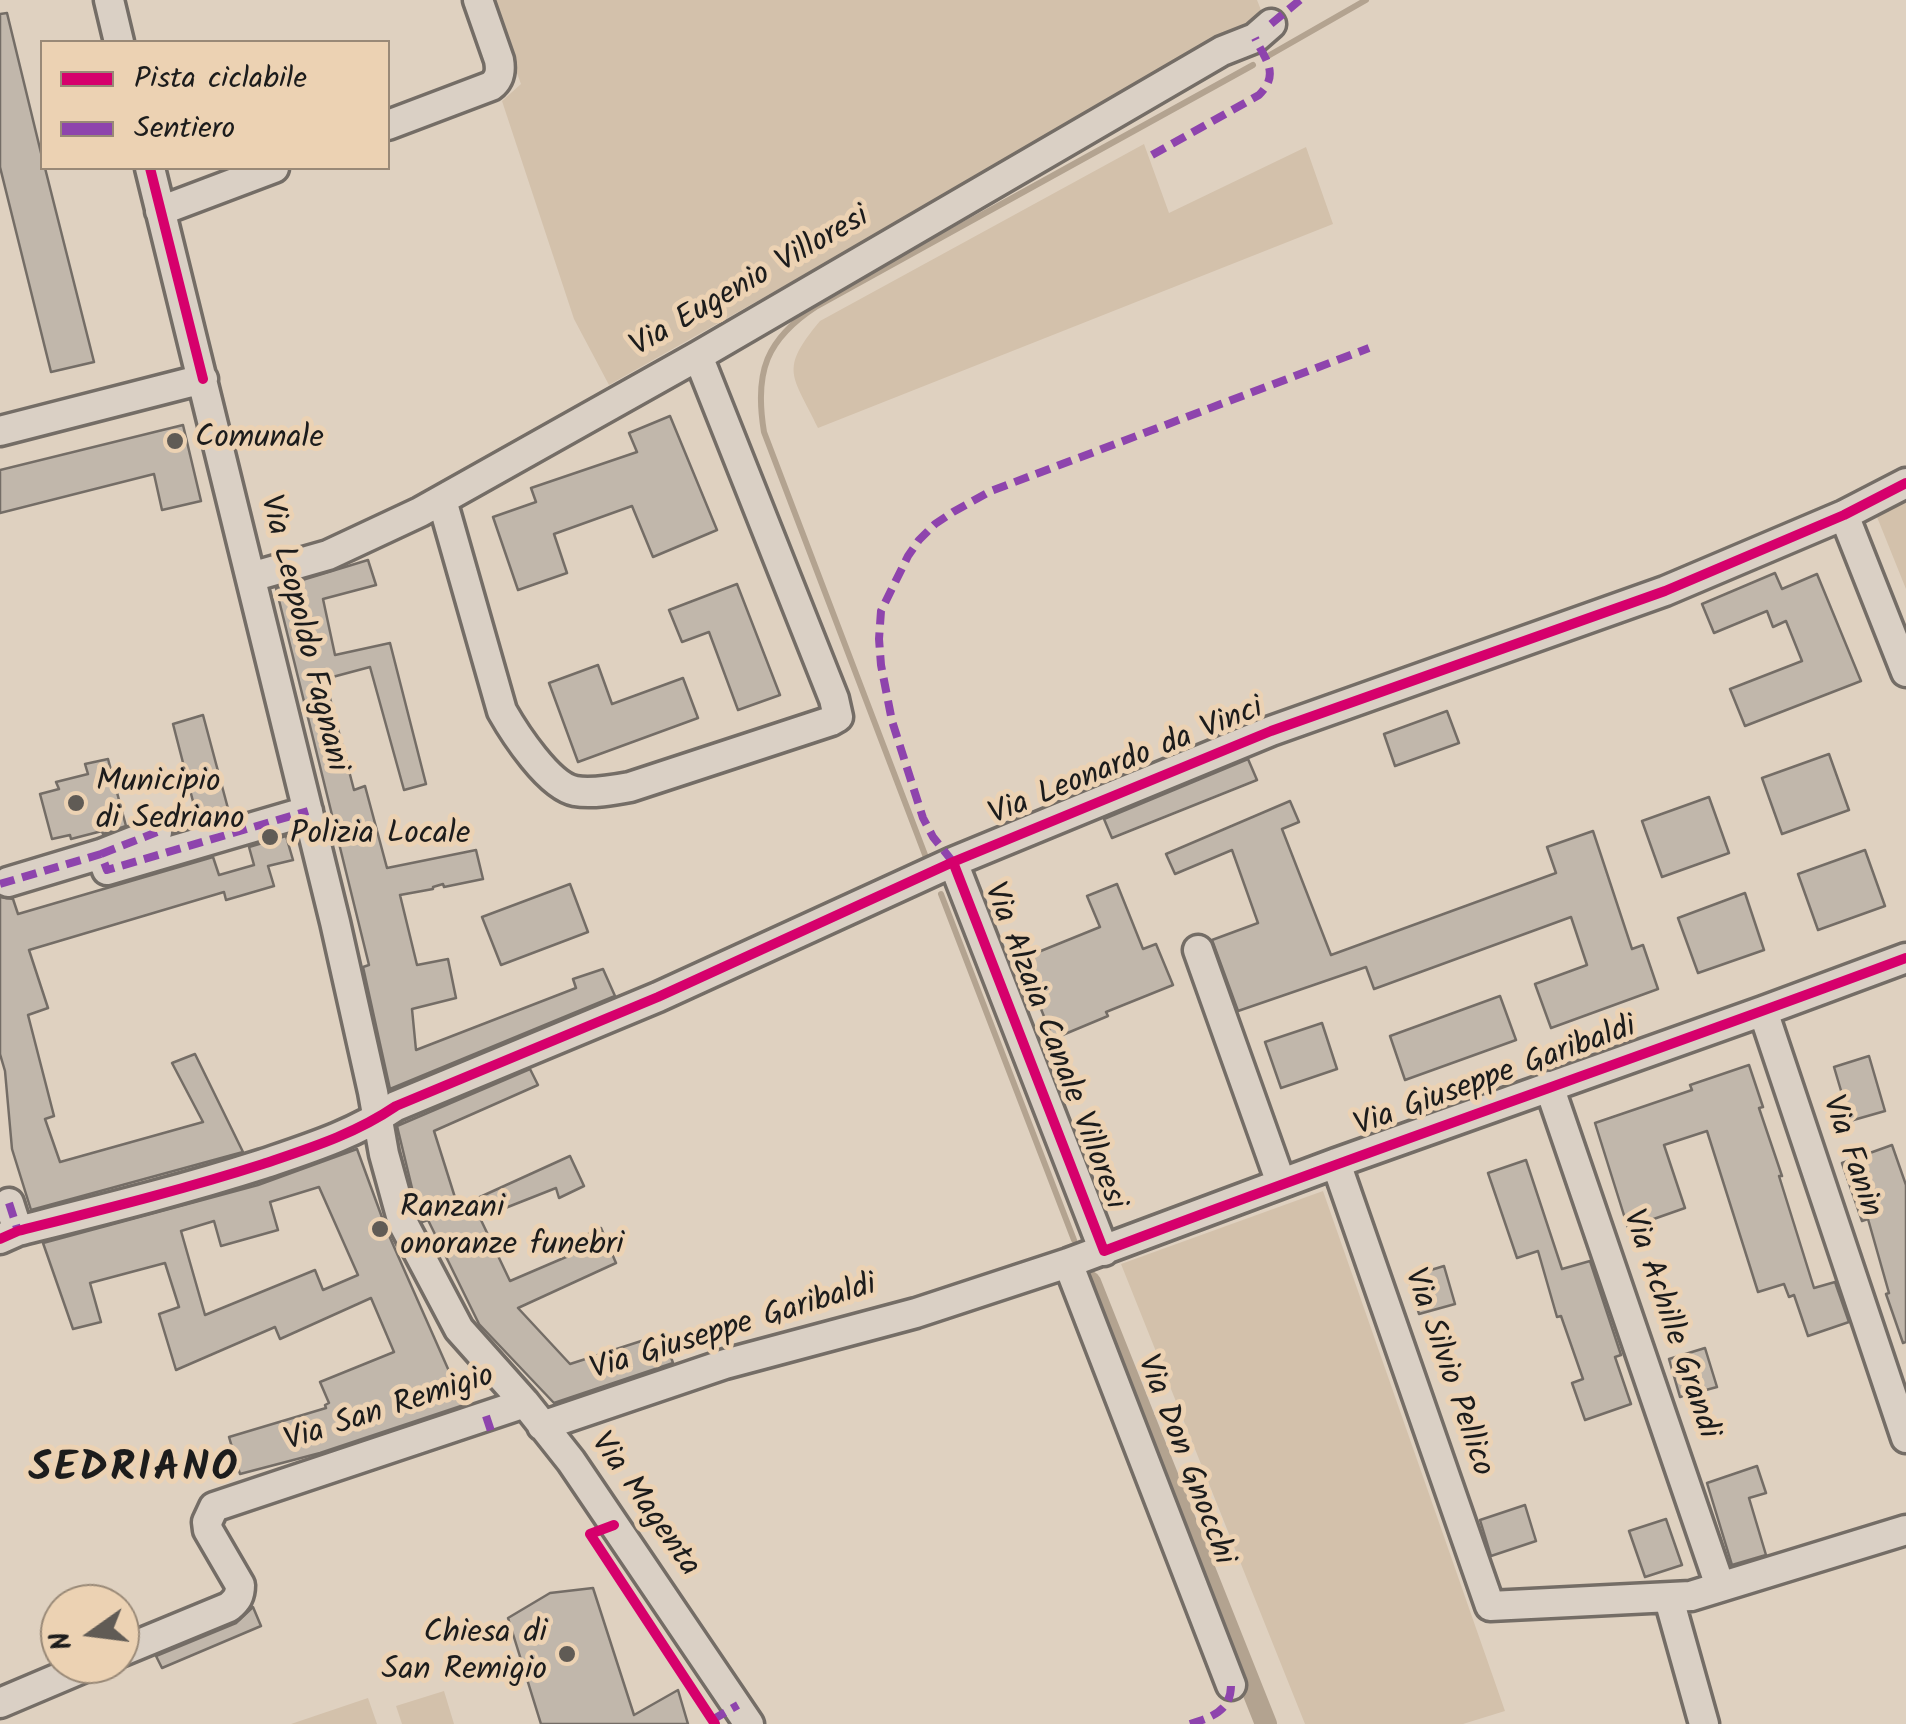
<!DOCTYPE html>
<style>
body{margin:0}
#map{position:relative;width:1906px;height:1724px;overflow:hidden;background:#dfd1c0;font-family:Kalam,sans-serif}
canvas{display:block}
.legend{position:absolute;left:40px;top:40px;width:350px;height:130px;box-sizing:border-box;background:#ecd2b3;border:2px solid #998977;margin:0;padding:12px 18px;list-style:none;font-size:30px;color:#1c1c1c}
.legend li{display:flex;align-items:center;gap:20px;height:50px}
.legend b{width:50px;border:2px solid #998977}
.north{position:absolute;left:40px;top:1584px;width:100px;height:100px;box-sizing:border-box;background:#ecd2b3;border:2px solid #998977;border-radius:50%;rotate:256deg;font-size:28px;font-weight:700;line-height:40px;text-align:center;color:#1c1c1c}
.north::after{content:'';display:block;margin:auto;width:35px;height:45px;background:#605b55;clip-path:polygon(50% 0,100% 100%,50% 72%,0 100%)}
</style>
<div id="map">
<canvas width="1906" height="1724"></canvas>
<ul class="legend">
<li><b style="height:12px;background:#d6006c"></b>Pista ciclabile</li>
<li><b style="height:12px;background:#8e44ad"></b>Sentiero</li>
</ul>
<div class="north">N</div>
</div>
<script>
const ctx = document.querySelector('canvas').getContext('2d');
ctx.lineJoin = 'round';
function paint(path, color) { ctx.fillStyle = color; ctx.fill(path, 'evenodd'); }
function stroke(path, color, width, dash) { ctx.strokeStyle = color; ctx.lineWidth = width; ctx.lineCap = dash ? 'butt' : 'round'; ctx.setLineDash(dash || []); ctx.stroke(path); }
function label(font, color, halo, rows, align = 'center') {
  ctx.font = font + ' Kalam,sans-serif'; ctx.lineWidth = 10; ctx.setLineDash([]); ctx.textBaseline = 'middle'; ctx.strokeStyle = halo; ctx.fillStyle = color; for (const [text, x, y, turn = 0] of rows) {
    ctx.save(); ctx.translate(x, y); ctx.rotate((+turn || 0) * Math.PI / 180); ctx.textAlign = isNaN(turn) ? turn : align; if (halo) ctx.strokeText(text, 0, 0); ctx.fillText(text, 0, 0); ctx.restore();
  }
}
paint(new Path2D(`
 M490,0H1257L1263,15L609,385L574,319L502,101L521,84Z
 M1144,144L1169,213L1306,147L1333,224L818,428C793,375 778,371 820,321Z
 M1906,496V589L1875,512Z
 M1323,1191L1505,1711L1463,1724H1305L1121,1264Z
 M444,1691L454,1724H402L396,1706Z
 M368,1698L377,1724H291Z`), '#d3c1ab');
stroke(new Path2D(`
 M1268,56L1366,0
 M927,860L764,432C754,372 766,339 817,306L1253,65
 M941,894L1074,1240`), '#b3a390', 6);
stroke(new Path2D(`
 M1090,1282L1266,1724`), '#b3a390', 22);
const building = new Path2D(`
 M7,13L42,157V168H45L94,362L51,372L0,167V14Z
 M670,416L717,530L653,557L632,506L554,534L567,573L518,590L493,517L536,502L531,488L637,452L629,433Z
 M183,425L201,501L162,510L154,474L0,513V470Z
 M368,560L376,585L323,599L335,655L390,643L426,784L404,790L370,667L325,679L354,790L365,786L387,868L476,850L483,879L444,887L443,884L433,887V889L400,895L417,965L448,959L456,998L412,1009L416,1050L576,988L573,979L603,969L615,996L390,1089L363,967L369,965L276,588Z
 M1775,573L1782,589L1817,574L1861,681L1745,726L1730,689L1802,661L1786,621L1773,627L1767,611L1714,633L1702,604Z
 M737,584L780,695L738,710L709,632L682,642L669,610Z
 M598,665L612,704L683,678L698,718L578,762L549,683Z
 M1447,711L1459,743L1395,766L1384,734Z
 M203,715L230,816L186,829L183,817L196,813L173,724Z
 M1829,754L1849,810L1782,834L1762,778Z
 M108,759L126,826L103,834L102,831L71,839L70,835L52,839L40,794L59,789L56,782L88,774L85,764Z
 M1248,759L1257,780L1112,838L1104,819Z
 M1709,797L1729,853L1662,877L1642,821Z
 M1290,801L1299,822L1282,829L1331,955L1556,873L1547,847L1593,831L1632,949L1643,945L1658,989L1551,1028L1535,984L1587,965L1571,917L1374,989L1366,967L1238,1011L1212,940L1258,923L1232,850L1175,874L1166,854Z
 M286,836L293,860L268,866L274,886L226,900L224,892L29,950L48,1008L28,1015L54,1116L45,1119L60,1162L203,1122L172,1063L195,1054L243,1152L31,1210L12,1149L5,1071L0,1054V897L13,899L18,914L213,857L219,875L254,865L249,847Z
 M1865,850L1885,906L1818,930L1798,874Z
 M570,884L588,932L501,965L482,917Z
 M1117,884L1143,949L1156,944L1173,985L1106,1012L1108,1016L1053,1039L1021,959L1100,927L1087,896Z
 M1745,893L1764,950L1698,973L1678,918Z
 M1500,996L1516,1040L1405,1080L1390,1036Z
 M1322,1023L1337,1069L1281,1088L1265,1042Z
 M1869,1056L1885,1111L1850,1121L1834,1067Z
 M1749,1065L1763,1107L1759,1108L1782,1176H1779L1814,1288L1835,1282L1849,1322L1808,1336L1794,1295L1789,1297L1784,1284L1758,1292L1707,1131L1664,1145L1685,1208L1628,1228L1595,1123L1692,1090L1690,1085Z
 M530,1069L538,1085L434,1131L458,1207L570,1156L584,1186L559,1198L556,1188L480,1218L510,1281L580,1251L576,1240L601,1228L616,1263L518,1308L570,1364L663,1334L673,1363L554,1403L479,1324L428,1220L422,1222L419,1217L397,1126Z
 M1892,1145L1906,1185V1342L1903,1343L1886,1294L1889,1293L1868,1219L1862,1221L1842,1163Z
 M357,1149L387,1231L464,1405L320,1453L240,1474L229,1437L326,1408L325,1405L329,1403L320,1382L394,1352L371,1298L280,1339L275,1327L176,1370L159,1314L179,1307L165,1263L90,1283L101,1322L73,1329L43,1243L258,1185ZM319,1187L358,1275L323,1290L315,1270L205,1315L181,1231L214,1221L221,1246L278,1230L270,1202Z
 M1526,1160L1562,1269L1590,1261L1621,1355L1615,1357L1631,1404L1585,1420L1572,1383L1583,1379L1561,1316L1557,1317L1538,1251L1517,1258L1488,1173Z
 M1444,1266L1455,1304L1419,1314L1408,1277Z
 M1705,1348L1717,1387L1680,1397L1669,1359Z
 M1757,1466L1766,1493L1749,1498L1766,1555L1732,1565L1707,1483Z
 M1525,1505L1536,1541L1491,1556L1480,1520Z
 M1666,1519L1682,1565L1645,1577L1629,1531Z
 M593,1588L634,1715L678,1690L688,1724H541L508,1618L550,1593Z
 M253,1607L261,1626L162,1668L156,1656L236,1623Z`);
paint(building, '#c1b7ab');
stroke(building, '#746d66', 2.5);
const street = new Path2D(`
 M109,0L119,42
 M388,125L491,86C500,79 501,71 499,60L478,0
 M150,168L335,922L373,1092L384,1154L403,1223L459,1329L525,1403L571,1461L749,1724
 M160,211L274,168
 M0,431L203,379
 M442,500L502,711C515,734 549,786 575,791C592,794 614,790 630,787L831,721L838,717L834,699L698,356
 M1844,515L1906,672
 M251,577L328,555L420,512L698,356L1222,51L1255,38L1271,24
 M101,854L157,832
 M953,862L1104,1251
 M8,882L101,854L107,870L308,811
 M1198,950L1281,1183
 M1763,1011L1906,1438
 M1549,1086L1720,1586
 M1336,1163L1490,1606L1691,1596L1906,1530
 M9,1203L18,1231
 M0,1239L18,1231C101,1210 182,1190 263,1164C310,1148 355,1134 396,1106L658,997L953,862L1271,731L1665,591L1844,515L1906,483
 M1068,1263L1231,1685
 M542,1426L725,1364L916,1313L1068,1263L1336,1163L1763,1011L1906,958
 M1669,1599L1704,1724
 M120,1652L229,1607C237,1600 240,1596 240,1585L208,1530L207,1522L214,1507L525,1403
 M0,1703L92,1664`);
stroke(street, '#746d66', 35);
stroke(street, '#dad0c5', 28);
stroke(new Path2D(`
 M1271,24L1300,0
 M1152,155L1259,95C1280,74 1266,61 1255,38
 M101,854L157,832
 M953,862L933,837L923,818L892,721L881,665L879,639L881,611L908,556L919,540L935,524L953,512L991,491L1369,348
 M0,884L101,854L107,870L308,811
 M9,1203L18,1231
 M486,1416L491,1431
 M712,1720L738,1705
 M1190,1724C1212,1717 1231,1711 1231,1685`), '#8e44ad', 8, [15, 8]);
stroke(new Path2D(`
 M150,168L203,379
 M953,862L1104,1251C1370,1149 1639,1058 1906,958
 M0,1239L18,1231C101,1210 182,1190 263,1164C310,1148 355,1134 396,1106L658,997L953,862L1271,731L1665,591L1844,515L1906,483
 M614,1525L590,1534L715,1724`), '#d6006c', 10);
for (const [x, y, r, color] of [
 [175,441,10,"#605b55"],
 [76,803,10,"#605b55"],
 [270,837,10,"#605b55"],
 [380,1229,10,"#605b55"],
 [567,1654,10,"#605b55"]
]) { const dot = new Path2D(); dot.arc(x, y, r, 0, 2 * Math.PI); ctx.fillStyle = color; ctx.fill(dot); stroke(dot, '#ecd2b3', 4); }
label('32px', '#1c1c1c', '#ecd2b3', [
 ["Via Eugenio Villoresi",751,284,-30],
 ["Via Leopoldo Fagnani",301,634,76],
 ["Via Leonardo da Vinci",1127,764,-22],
 ["Via Alzaia Canale Villoresi",1052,1047,69],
 ["Via Giuseppe Garibaldi",1496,1079,-20],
 ["Via Fanin",1849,1157,71],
 ["Via Achille Grandi",1668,1325,71],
 ["Via Giuseppe Garibaldi",734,1330,-17],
 ["Via Silvio Pellico",1446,1373,71],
 ["Via San Remigio",390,1411,-18],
 ["Via Don Gnocchi",1183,1461,69],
 ["Via Magenta",643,1506,55]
]);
label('32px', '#1c1c1c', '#ecd2b3', [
 ["Comunale",195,441],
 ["Municipio",96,785],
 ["di Sedriano",96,822],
 ["Polizia Locale",290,837],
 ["Ranzani",400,1211],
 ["onoranze funebri",400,1248],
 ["Chiesa di",547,1636,"right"],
 ["San Remigio",547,1673,"right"]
], 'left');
ctx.letterSpacing = '2.5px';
label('bold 42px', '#1c1c1c', '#ecd2b3', [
 ["SEDRIANO",134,1473]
]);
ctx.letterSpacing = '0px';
</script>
